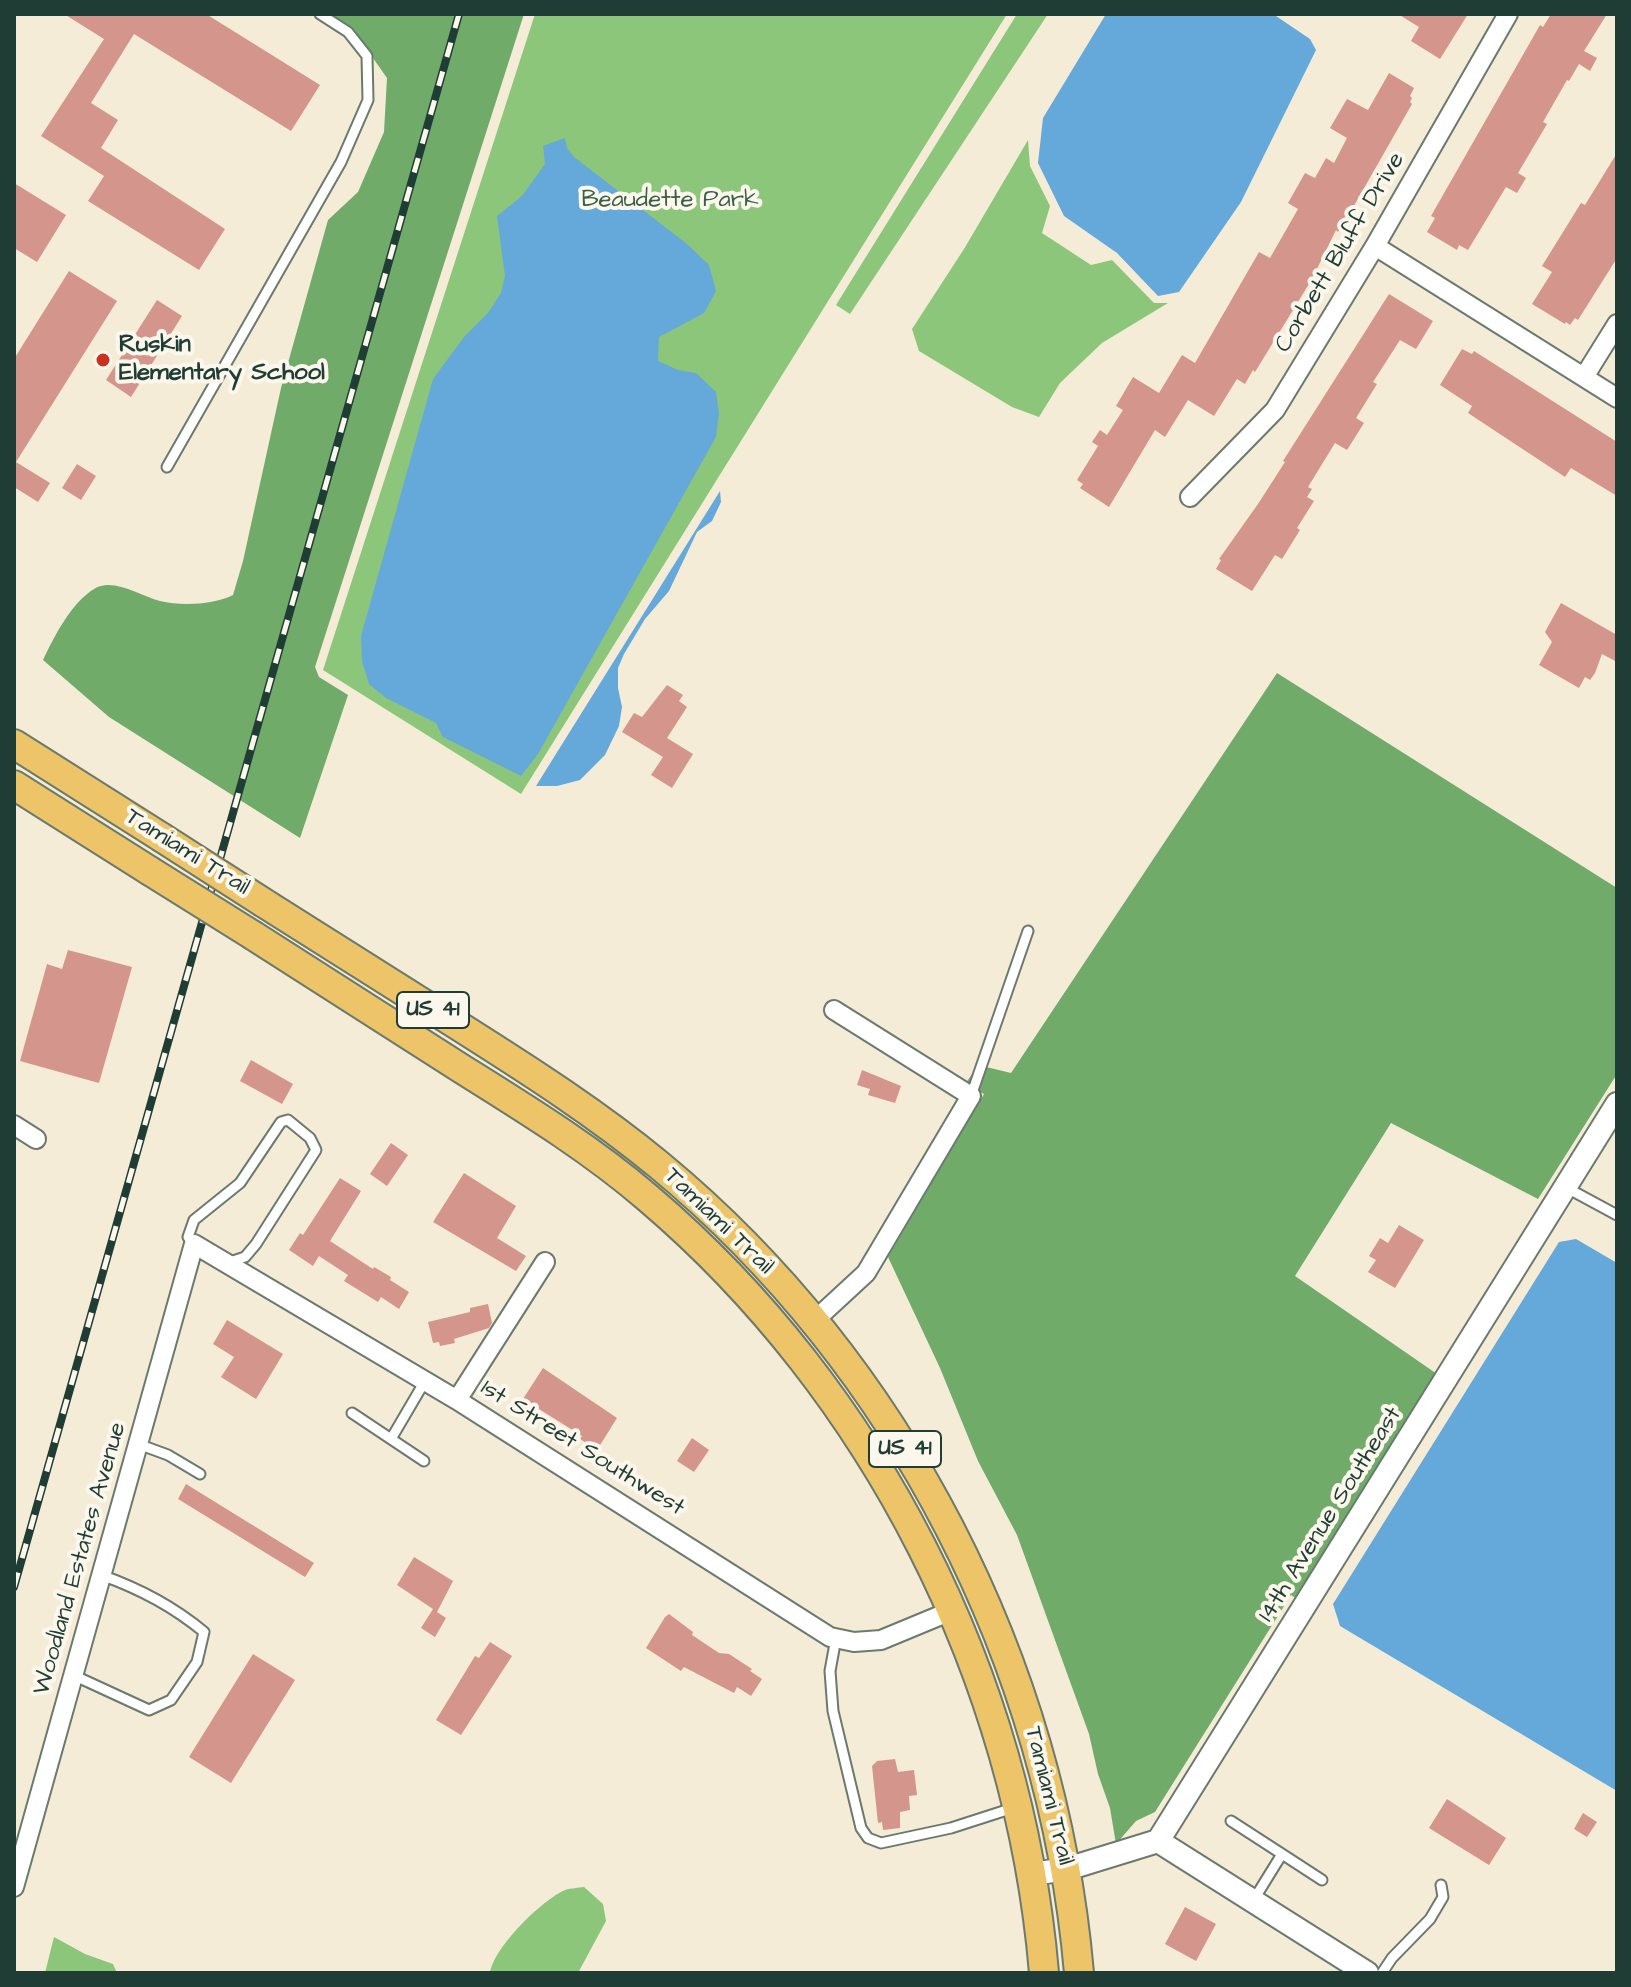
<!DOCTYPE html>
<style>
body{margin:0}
#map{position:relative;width:1631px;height:1987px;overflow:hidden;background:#f4ecd6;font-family:"Architects Daughter",sans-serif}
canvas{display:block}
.frame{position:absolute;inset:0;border:16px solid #1f3d34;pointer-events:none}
</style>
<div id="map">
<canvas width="1631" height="1987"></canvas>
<div class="frame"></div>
</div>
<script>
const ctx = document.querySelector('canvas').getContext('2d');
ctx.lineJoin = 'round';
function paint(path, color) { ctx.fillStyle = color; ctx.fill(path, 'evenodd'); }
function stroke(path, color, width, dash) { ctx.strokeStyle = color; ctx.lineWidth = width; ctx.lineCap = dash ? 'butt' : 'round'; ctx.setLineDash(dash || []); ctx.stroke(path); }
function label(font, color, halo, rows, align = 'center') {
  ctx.font = font + ' "Architects Daughter",sans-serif'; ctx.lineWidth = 8; ctx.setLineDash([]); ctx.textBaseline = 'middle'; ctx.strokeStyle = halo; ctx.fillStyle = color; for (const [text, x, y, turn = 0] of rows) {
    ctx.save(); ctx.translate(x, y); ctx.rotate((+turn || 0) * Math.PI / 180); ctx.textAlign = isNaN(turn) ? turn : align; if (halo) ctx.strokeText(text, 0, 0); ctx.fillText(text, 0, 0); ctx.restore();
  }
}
paint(new Path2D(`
 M535,14H1007L521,794L323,670Z
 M1017,14H1048L850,314L836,305Z
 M1028,140L1030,166L1050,206L1042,233L1091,265L1112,260L1154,303H1168L1102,343L1060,383L1039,417L1012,407L919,351L912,329L964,249Z
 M584,1887L603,1904L606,1921L578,1973H490C494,1947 542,1900 565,1890C571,1888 579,1888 584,1887Z
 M54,1937L85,1954L113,1964L117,1973H45Z`), '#8cc67a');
paint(new Path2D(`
 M328,14H524L315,667L319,677L348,695L300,838L109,717L43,660C54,637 71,603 94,589C113,577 140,596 160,601C181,606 213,605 233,595L243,561L281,388L328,220L358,192L384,132L387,78L354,31Z
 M1277,673L1617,888V1074L1538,1199L1391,1123L1295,1276L1437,1374L1297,1599L1291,1595L1155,1812L1136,1821L1116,1844L1110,1808L1098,1774L1089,1734L1017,1535L978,1461L940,1368L888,1257L984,1094L966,1083L978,1065L1011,1073Z`), '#71ab6a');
paint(new Path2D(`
 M1106,14H1273L1310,39L1316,50L1241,202L1179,292L1158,296L1117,253L1064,216L1038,163L1043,118Z
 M565,138L567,148L574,157L687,244L709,265L716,291L704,313L659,337L658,361L678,370L696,373L716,392L719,413L716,437L538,754L521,776L443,737L436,723L386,698L369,684L362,661L361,636L433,379L464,337L488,313L501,293L505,276L497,216L522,196L545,164L543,146Z
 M720,491L721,502L712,521L697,532L669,591L645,619L624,654L618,668V688L622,707L619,726L605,755L580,780L557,786H536Z
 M1576,1239L1617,1263V1791L1340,1626L1333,1604L1559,1242Z`), '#65a8da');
paint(new Path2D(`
 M64,14H206L320,85L291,131L134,34L91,103L118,120L101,148L225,229L199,270L88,201L104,176L41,136L104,39Z
 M1398,14H1468L1440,59L1411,41L1419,27Z
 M1551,14H1607L1584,51L1597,58L1590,71L1579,64L1569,81L1567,80L1543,122L1547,124L1518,173L1526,178L1517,193L1506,187L1468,250L1459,245L1457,250L1427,232L1435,218L1431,216L1540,25L1543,27Z
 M1389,73L1414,88L1410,96L1412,98L1410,102L1412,104L1347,218L1338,232L1336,230L1312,279L1255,372L1253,370L1245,384L1237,379L1214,416L1188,400L1165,437L1155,430L1109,507L1080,488L1083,484L1077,480L1098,446L1092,442L1100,430L1107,435L1123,410L1116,406L1133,377L1159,393L1182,355L1195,363L1259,252L1270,258L1298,209L1288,203L1305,173L1315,178L1326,158L1334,163L1347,138L1330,128L1347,99L1368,110Z
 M1617,153V258L1578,320L1575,318L1570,325L1566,322L1565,324L1532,304L1552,272L1542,266L1581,203L1585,205Z
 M14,183L66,215L37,262L14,248Z
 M69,271L117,301L16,462L50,483L38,502L14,487V359Z
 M1389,294L1433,321L1416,349L1400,340L1373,382L1377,384L1356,418L1364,423L1347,450L1335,443L1308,487L1312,489L1307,497L1314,501L1297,528L1300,530L1282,559L1275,555L1252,591L1247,588L1216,569L1221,560L1219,559L1258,504L1285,462L1283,461Z
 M157,300L182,316L131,397L106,380Z
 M1462,349L1472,354L1474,351L1617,442V496L1571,468L1565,477L1468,413L1472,406L1440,385Z
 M77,464L96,476L81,500L62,488Z
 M1561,603L1617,635V662L1602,654L1595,673L1590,680L1585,677L1579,688L1539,665L1552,642L1545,632Z
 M667,685L683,695L679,701L687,707L667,738L693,754L672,788L651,775L663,757L622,732L634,713L642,717Z
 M68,950L132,967L99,1083L20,1061L47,964L62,969Z
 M251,1060L293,1084L282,1104L240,1081Z
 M862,1070L901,1086L895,1103L868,1095L870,1089L857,1085Z
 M391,1143L408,1155L387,1186L370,1174Z
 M464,1173L516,1206L497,1238L526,1256L516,1271L433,1222Z
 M340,1178L361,1191L330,1241L373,1269L374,1267L391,1277L390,1280L409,1292L399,1309L381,1297L378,1302L344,1281L348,1275L319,1256L313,1266L289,1250L300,1233L303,1235Z
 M1399,1225L1424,1240L1395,1288L1368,1272L1376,1260L1369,1256L1380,1238L1388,1243Z
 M488,1304L492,1323L489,1328L454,1339L455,1343L440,1346L439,1342L433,1343L428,1322L470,1312V1308Z
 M227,1320L283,1354L256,1399L221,1377L234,1357L213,1344Z
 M543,1368L617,1418L597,1450L580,1439L582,1436L523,1399Z
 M692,1438L709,1450L694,1472L677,1461Z
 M186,1484L314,1563L305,1577L178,1499Z
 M414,1557L453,1581L437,1612L446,1618L435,1637L421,1628L433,1609L397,1585Z
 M669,1614L693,1632L692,1635L719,1653L729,1654L752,1669L750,1671L762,1679L751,1696L737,1687L734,1693L684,1667L681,1671L646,1648L665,1617Z
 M490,1642L512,1656L461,1735L436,1720L475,1656L479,1658Z
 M253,1654L295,1680L231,1783L189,1757Z
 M895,1759L898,1772L914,1770L917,1795L909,1796L910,1810L900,1812V1828L883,1830L882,1822L878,1823L872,1766L877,1761Z
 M1447,1799L1506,1838L1489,1865L1429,1828Z
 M1583,1813L1597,1822L1587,1837L1574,1829Z
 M1185,1907L1216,1924L1196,1961L1165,1944Z`), '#d4958c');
const service = new Path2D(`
 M167,467L341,162L368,100L367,56L348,32L320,14
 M971,1096L1028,931
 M1567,1188L1617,1215
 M194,1244L188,1237L194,1220L240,1183L281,1122L288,1120L310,1138L316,1150L256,1244L245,1257L227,1263
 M352,1413L391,1439L425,1381
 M391,1439L424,1461
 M138,1444L168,1455L200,1474
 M836,1638L830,1671L833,1711L861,1828L868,1838L881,1843L951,1828L1013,1808
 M73,1675L149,1710L171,1700L197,1662L204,1632C174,1607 138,1588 101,1575
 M1231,1821L1282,1854L1253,1901
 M1282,1854L1322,1880
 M1382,1973L1392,1958L1430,1919L1443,1897L1441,1885`);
const minor = new Path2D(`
 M1375,246L1617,398
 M1584,377L1617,324
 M1190,497L1275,410L1375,246L1508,14
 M14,1125L36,1139
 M814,1321L866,1273L971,1096L834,1010
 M457,1400L545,1262
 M14,1887L194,1244L457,1400L830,1637L854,1642L881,1640L951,1611`);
const tertiary = new Path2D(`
 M1158,1841L1367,1973
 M1032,1874L1067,1869L1158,1841L1617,1104`);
const primary = new Path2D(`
 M14,744L161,837
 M14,785L150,871
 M264,903C330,944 396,986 462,1028C530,1071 597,1114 659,1165C900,1364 1052,1663 1079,1973
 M254,936C323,980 393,1025 462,1069C526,1109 591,1149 648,1198C875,1391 1019,1677 1044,1973`);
stroke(service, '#6a7a6d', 13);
stroke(minor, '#6a7a6d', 22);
stroke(tertiary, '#6a7a6d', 26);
stroke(primary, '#6a7a6d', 32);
stroke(service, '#fff', 9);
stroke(minor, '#fff', 18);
stroke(tertiary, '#fff', 22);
stroke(primary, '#eec469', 28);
const rail = new Path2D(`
 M14,1587L459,14`);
stroke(rail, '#1f3d34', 8);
stroke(rail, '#fbf7ec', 5, [15]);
const primaryBridge = new Path2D(`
 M161,837L264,903
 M150,871L254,936`);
stroke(primaryBridge, '#6a7a6d', 32, []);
stroke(primaryBridge, '#eec469', 28);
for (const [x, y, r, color] of [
 [103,360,8,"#c8321e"]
]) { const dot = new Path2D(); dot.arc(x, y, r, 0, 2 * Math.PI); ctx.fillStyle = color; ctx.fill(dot); stroke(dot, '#fbf7ec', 3); }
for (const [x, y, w] of [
 [433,1010,72],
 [905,1449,72]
]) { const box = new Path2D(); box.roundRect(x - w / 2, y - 18, w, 36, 6); ctx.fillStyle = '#fbf7ec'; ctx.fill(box); stroke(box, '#1f3d34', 2); }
label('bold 22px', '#1f3d34', null, [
 ["US 41",433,1010],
 ["US 41",905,1449]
]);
label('24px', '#3a5f46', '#fbf7ec', [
 ["Beaudette Park",670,201]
]);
label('24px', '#1f3d34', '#fbf7ec', [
 ["Corbett Bluff Drive",1341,253,-59],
 ["Tamiami Trail",187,853,32],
 ["Tamiami Trail",718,1222,44],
 ["1st Street Southwest",582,1449,32],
 ["14th Avenue Southeast",1331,1515,-58],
 ["Woodland Estates Avenue",81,1559,-74],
 ["Tamiami Trail",1048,1796,76]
]);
label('bold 24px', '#1f3d34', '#fbf7ec', [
 ["Ruskin",119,346],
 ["Elementary School",119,374]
], 'left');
</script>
